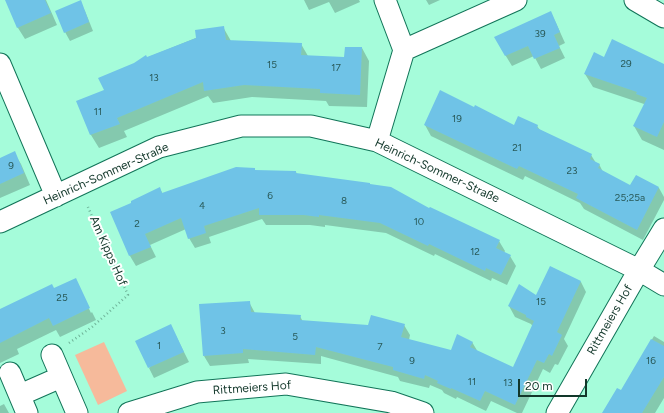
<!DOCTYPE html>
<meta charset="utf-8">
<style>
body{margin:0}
#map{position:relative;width:664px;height:413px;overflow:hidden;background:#a5fcda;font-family:Figtree,sans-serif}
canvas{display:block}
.scale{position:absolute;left:518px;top:379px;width:69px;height:18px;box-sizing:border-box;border:2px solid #12372a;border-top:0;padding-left:5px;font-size:12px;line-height:14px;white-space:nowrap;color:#12372a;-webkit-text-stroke:3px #fff;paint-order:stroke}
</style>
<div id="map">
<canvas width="664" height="413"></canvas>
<div class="scale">20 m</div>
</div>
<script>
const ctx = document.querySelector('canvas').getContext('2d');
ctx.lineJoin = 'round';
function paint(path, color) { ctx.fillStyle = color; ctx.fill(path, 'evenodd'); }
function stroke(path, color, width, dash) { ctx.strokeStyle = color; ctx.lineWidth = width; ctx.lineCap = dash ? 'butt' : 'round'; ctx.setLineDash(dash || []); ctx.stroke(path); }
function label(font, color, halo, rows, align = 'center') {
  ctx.font = font + ' Figtree,sans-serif'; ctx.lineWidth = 4; ctx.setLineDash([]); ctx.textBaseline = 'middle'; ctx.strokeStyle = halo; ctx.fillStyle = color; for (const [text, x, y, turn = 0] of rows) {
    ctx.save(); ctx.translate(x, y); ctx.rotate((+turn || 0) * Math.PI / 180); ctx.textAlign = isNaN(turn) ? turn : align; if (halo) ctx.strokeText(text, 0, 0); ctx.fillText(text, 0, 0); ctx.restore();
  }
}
paint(new Path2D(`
 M104,342L127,391L98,405L75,355Z`), '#f6ba9b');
paint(new Path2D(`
 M6,0H46L57,25L25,39L18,28Z
 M304,0H359L360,2L335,13L329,2L309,10Z
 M426,0H440L429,5Z
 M80,2L85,11L93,31L70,41L65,32Z
 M551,13L556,23L565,43L559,46L565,58L541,69L534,56L512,66L501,48Z
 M223,27L231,41L301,44L308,56L345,58L362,48L369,61L367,107L329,106L326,101L252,97L213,103L208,96L124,131L127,137L99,148L91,135L78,102L105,91L146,58Z
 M585,74L664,79V150L642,140L634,126L644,106V104L593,87Z
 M425,125L537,126L540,130L591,155L596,163L599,164L603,172L630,187L659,188L664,197V200L643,240L584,209L580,203L525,176L523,180L431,136Z
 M14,153L21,164L30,185L0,198V159Z
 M256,171L296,172L297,174L370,185L430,210L499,241L505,251L504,253L510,256L516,266L507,285L492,278L491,281L435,254L434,256L386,233L325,225V227L310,225H266L262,219L209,237L211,243L195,248L189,238L186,229L150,245L156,257L136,266L130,256L111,213L133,203L160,189L163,194Z
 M551,267L581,282L586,292L564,339L568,346L558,365L555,364L550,373L543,369L522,413H517L491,401L486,411L457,397L456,399L444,393L442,390L430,385L429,388L400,381L398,377L321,356V364L248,359L249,363L210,366L204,356L249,302L255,313L300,316L303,322L368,326L404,325L410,335L409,340L451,351L472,342L478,352L513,369L533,327L531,324L515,317L509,306L537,296Z
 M54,290H80L91,313L92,312L96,320L60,337L56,330L17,349L19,354L0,363V310Z
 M176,336L189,362L154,378L149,368Z
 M654,336L664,342V398L655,413H603L622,391Z
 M4,404L9,413H0V406Z`), '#0003');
paint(new Path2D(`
 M5,0H45L51,13L17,28Z
 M81,0L89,22L64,33L55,11Z
 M551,11L560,32L554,35L560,48L534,59L528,46L505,56L494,37Z
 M224,26L226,40L302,43L301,55L344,57L345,47H362L360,95L320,93V89L244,85L204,91L203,82L117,118L120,124L90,135L76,101L104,90L98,78L134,63L146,55L147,57L196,38L195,30Z
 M612,39L664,64V122L657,137L633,126L647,98L636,94L637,92L584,74L594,52L604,57Z
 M440,90L474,107L475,105L514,125L518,116L538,125L537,128L592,154L590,159L600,164L598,168L630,185L636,175L659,187L637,230L576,198L578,194L519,166L517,169L424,125Z
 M15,151L24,173L0,184V158Z
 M236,167L255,168V170L296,171V173L370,183V184L391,187L429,208L430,207L500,240L496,248L511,255L501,275L486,268L485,271L429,244L428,246L380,223L319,215V217L304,215H259V208L204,226L206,233L188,239L181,218L145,234L151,247L129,256L110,212L131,203V201L160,187L162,193Z
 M550,266L581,281L557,332L562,335L552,356L549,354L544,363L537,360L515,405L485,391L480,401L451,388V389L437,383L438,381L425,375L424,379L393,370V367L316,347L315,355L243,349V353L203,356L199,304L250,301L251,312L301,315L300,320L368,325L371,315L405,324L401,337L451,350L457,334L473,342L470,347L513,367L534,321L526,317V315L508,306L519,284L536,295Z
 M76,278L90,308L53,326L49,318L0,343V309L52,284L54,288Z
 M171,324L184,352L148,368L135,341Z
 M651,339L664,346V377L642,413H602L617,388L621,390Z`), '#6fc3e7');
const minor = new Path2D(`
 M635,0L664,17
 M404,50L516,0
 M0,64L56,196
 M377,141L404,50L385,0
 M0,222L159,147L241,126H311L377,141L639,270L664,285
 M52,355L77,413
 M10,373L27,413
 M20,395L61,377
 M129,413L197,392L286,384L391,402L423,413
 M557,413L639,270L664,229`);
stroke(minor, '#117458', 23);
stroke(new Path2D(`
 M69,343L92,327L128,295L87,205`), '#6fb499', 2.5, [1, 3]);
stroke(minor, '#fff', 21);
label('10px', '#295a59', null, [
 ["39",540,34],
 ["29",626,64],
 ["15",272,65],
 ["17",336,68],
 ["13",154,78],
 ["11",98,112],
 ["19",457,119],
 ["21",517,148],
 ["9",11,166],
 ["23",572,171],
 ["6",270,196],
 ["25;25a",630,198],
 ["8",344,201],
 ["4",202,206],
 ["10",419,222],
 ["2",137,224],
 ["12",475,252],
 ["25",62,298],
 ["15",541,302],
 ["3",223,331],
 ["5",295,337],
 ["1",159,346],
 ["7",380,347],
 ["9",412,361],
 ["16",651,361],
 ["11",472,382],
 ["13",508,383]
]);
label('12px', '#12372a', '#fff', [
 ["Heinrich-Sommer-Straße",437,171,25],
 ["Heinrich-Sommer-Straße",106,174,-24],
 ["Am Kipps Hof",108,251,66],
 ["Rittmeiers Hof",610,320,-60],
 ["Rittmeiers Hof",252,388,-4]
]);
</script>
